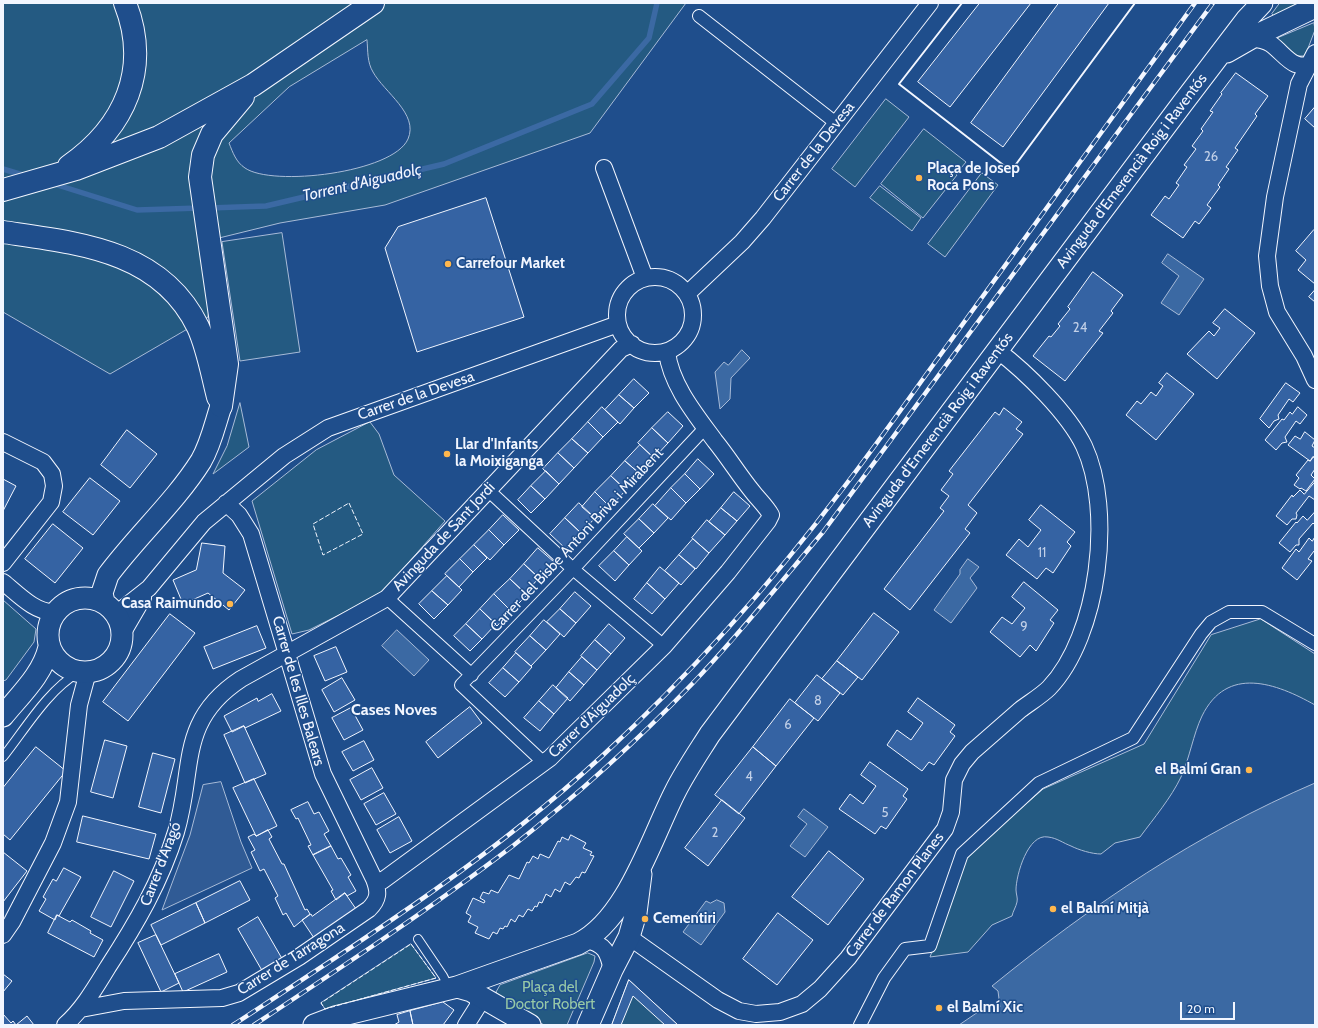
<!DOCTYPE html>
<meta charset="utf-8">
<style>
body{margin:0}
#map{position:relative;width:1318px;height:1028px;overflow:hidden;background:#1f4e8c;font-family:Cabin,sans-serif}
canvas{display:block}
.frame{position:absolute;inset:0;border:4px solid #f2f6ff;pointer-events:none}
.scale{position:absolute;left:1180px;top:1002px;width:55px;height:18px;box-sizing:border-box;border:2px solid #f2f6ff;border-top:0;padding-left:5px;font-size:12px;line-height:14px;white-space:nowrap;color:#f2f6ff;-webkit-text-stroke:3px #1f4e8c;paint-order:stroke}
</style>
<div id="map">
<canvas width="1318" height="1028"></canvas>
<div class="frame"></div>
<div class="scale">20 m</div>
</div>
<script>
const ctx = document.querySelector('canvas').getContext('2d');
ctx.lineJoin = 'round';
function paint(path, color) { ctx.fillStyle = color; ctx.fill(path, 'evenodd'); }
function stroke(path, color, width, dash) { ctx.strokeStyle = color; ctx.lineWidth = width; ctx.lineCap = dash ? 'butt' : 'round'; ctx.setLineDash(dash || []); ctx.stroke(path); }
function label(font, color, halo, rows, align = 'center') {
  ctx.font = font + ' Cabin,sans-serif'; ctx.lineWidth = 3; ctx.setLineDash([]); ctx.textBaseline = 'middle'; ctx.strokeStyle = halo; ctx.fillStyle = color; for (const [text, x, y, turn = 0] of rows) {
    ctx.save(); ctx.translate(x, y); ctx.rotate((+turn || 0) * Math.PI / 180); ctx.textAlign = isNaN(turn) ? turn : align; if (halo) ctx.strokeText(text, 0, 0); ctx.fillText(text, 0, 0); ctx.restore();
  }
}
const green = new Path2D(`
 M3,3H686L590,133L385,205L280,223L219,238L208,317L110,374L3,312ZM367,40C368,51 367,62 373,72C384,92 419,114 408,139C393,173 272,187 245,168C236,162 233,153 229,143L289,87Z
 M1280,3H1307L1274,16L1272,14Z
 M1314,23L1315,30L1305,56H1296L1278,41V38Z
 M886,99L909,117L855,187L832,169Z
 M924,129L966,162L956,174L957,175L923,218L881,184Z
 M982,173L998,185L945,257L928,244Z
 M880,186L921,218L912,231L870,198Z
 M282,233L300,352L240,361L222,242Z
 M240,403L249,447L213,474L227,446Z
 M370,422L379,434L394,475L445,521L381,594L309,630L292,634L252,501L316,450Z
 M3,600L36,629L34,642L6,680L3,681Z
 M1261,619L1315,654V705C1276,683 1227,665 1202,716C1193,735 1190,757 1181,777C1171,798 1154,818 1140,837L1115,843L1101,854C1092,854 1079,850 1071,846C1063,843 1057,838 1048,837C1028,833 1016,875 1016,890C1016,894 1018,898 1017,902C1016,907 1013,911 1012,916L992,925L968,952L930,957L967,855L1043,789L1144,744L1211,635Z
 M411,944L436,978L325,1009L321,1003Z
 M588,953L595,956L594,962L567,1025H544L499,997L496,992L500,985Z
 M629,980L678,1025H612Z`);
paint(green, '#245a82');
stroke(green, '#a8bbd7', 1);
const parking = new Path2D(`
 M221,782L241,842L252,868L162,910L190,835L203,785Z`);
paint(parking, '#305b95');
stroke(parking, '#a8bbd7', 1);
const water = new Path2D(`
 M1168,254L1204,279L1179,315L1161,303L1179,276L1162,263Z
 M742,350L750,358L731,378L730,399L720,409L715,372L724,362L728,365Z
 M968,559L979,567L970,578L977,588L951,623L934,610L960,574V570Z
 M397,630L429,660L414,676L382,646Z
 M1315,783V1025H959L978,1012L1000,1007L998,991L992,986C1093,904 1196,834 1315,783Z
 M804,809L828,827L805,857L790,846L807,824L798,817Z
 M717,900L724,903L725,912L701,945L683,932L706,901L710,903Z`);
paint(water, '#3b69a3');
stroke(water, '#a8bbd7', 1);
stroke(new Path2D(`
 M3,169L26,176
 M51,183L137,210L200,208
 M209,208L266,206L444,164L592,104L649,38L657,3`), '#3b69a3', 5.5);
const building = new Path2D(`
 M980,3H1031L950,107L918,82Z
 M1059,3H1109L1003,147L971,123Z
 M1236,73L1268,96L1255,114L1257,116L1235,148L1238,150L1226,167L1229,169L1218,185L1220,187L1207,205L1211,208L1199,224L1195,221L1183,238L1151,215L1165,196L1169,199L1179,185L1176,183L1187,167L1184,165L1196,149L1192,146L1203,131L1201,129L1213,112L1210,111L1222,94L1221,93Z
 M1315,107V128L1305,119Z
 M486,198L524,317L417,352L385,248L398,227Z
 M1314,230L1315,231V284L1298,270L1306,260L1296,251Z
 M1093,272L1123,295L1111,311L1113,313L1099,331L1103,333L1065,381L1033,356L1049,336L1051,337L1060,326L1058,324L1070,309L1068,307Z
 M1315,290V302L1309,297Z
 M1225,309L1255,333L1217,379L1187,354L1209,331L1214,336L1220,328L1213,323Z
 M1167,373L1194,394L1156,440L1126,415L1137,401L1141,404L1151,392L1156,396L1163,386L1159,383Z
 M634,379L649,393L634,408L619,395Z
 M1286,383L1300,393L1293,402L1289,399L1278,415L1279,419L1274,421L1269,428L1260,419Z
 M619,395L634,408L620,424L605,410Z
 M602,407L618,422L603,437L588,422Z
 M1298,407L1307,415L1300,424L1296,421L1285,437L1287,442L1282,443L1276,450L1265,440L1282,419L1284,420L1290,412L1292,414Z
 M1004,408L1022,422L1016,429L1023,434L968,505L977,513L965,529L970,533L910,610L884,589L944,511L940,508L949,496L941,490L953,474L949,471L995,412L999,415Z
 M668,412L683,426L668,443L652,428Z
 M588,422L603,437L588,453L572,439Z
 M652,428L668,443L654,458L638,443Z
 M127,430L157,454L130,488L101,465Z
 M1305,432L1315,440L1312,446L1315,448V455L1310,461L1288,445L1295,436L1300,439Z
 M572,439L588,453L574,468L558,453Z
 M640,445L655,459L640,474L625,461Z
 M558,453L574,468L559,484L543,469Z
 M1313,457L1315,458V469L1311,475L1315,479L1306,491L1301,488L1300,489L1294,485L1299,478L1296,475L1308,460L1310,461Z
 M698,459L714,474L700,489L685,474Z
 M625,461L640,474L626,490L611,476Z
 M546,471L559,484L545,499L531,486Z
 M685,474L700,489L686,503L671,488Z
 M611,476L626,490L610,507L595,492Z
 M90,478L120,501L93,535L63,512Z
 M3,479L16,486L3,511Z
 M1315,482V500L1309,496L1296,513L1297,515L1296,519H1292L1287,525L1276,516L1292,495L1293,497L1300,490L1304,494Z
 M531,486L545,499L531,513L518,500Z
 M671,488L686,503L671,520L655,506Z
 M595,492L610,507L597,520L582,507Z
 M734,492L750,506L737,521L721,508Z
 M579,503L595,518L581,533L565,518Z
 M653,504L668,518L654,533L639,519Z
 M1041,505L1075,532L1067,542L1071,546L1053,573L1046,568L1037,579L1006,555L1019,539L1028,547L1041,530L1029,520Z
 M721,508L737,521L725,535L709,522Z
 M1315,512V525L1313,523L1299,539V545H1296L1290,552L1279,543L1296,522L1297,523L1303,516L1307,520Z
 M503,515L519,530L504,545L489,530Z
 M565,518L581,533L566,549L550,534Z
 M639,519L654,533L639,548L624,534Z
 M707,520L725,535L709,553L692,538Z
 M53,524L83,548L55,583L25,559Z
 M489,530L504,545L490,560L474,545Z
 M627,537L642,551L629,565L614,551Z
 M1315,537V552L1314,551L1308,559L1312,561L1297,580L1282,568L1296,549L1299,552L1309,538L1312,541Z
 M693,539L709,553L696,569L679,555Z
 M202,543L225,546L223,573L245,590L229,610L208,593L183,604L173,580L196,570Z
 M474,545L487,558L473,572L460,559Z
 M538,548L554,562L539,578L524,564Z
 M614,551L629,565L615,581L599,566Z
 M679,555L695,569L681,585L665,571Z
 M460,559L473,572L459,587L445,574Z
 M524,564L539,578L525,593L510,579Z
 M660,567L679,583L665,599L647,583Z
 M447,576L462,590L448,605L432,591Z
 M510,579L527,595L511,611L494,594Z
 M1024,582L1058,610L1050,620L1054,623L1036,651L1030,645L1020,657L990,632L1002,617L1012,624L1025,608L1012,597Z
 M647,583L665,599L652,614L634,599Z
 M432,591L448,605L434,619L419,604Z
 M575,592L591,606L576,623L560,609Z
 M494,594L511,611L497,626L480,609Z
 M480,609L496,624L482,639L466,624Z
 M560,609L576,623L564,637L547,622Z
 M874,613L899,632L862,680L837,661Z
 M170,614L195,633L128,721L103,702Z
 M544,620L560,634L546,650L530,636Z
 M466,624L482,639L470,651L454,636Z
 M609,624L625,638L611,654L595,640Z
 M257,626L266,648L213,669L204,647Z
 M530,636L546,650L531,666L515,652Z
 M595,640L611,654L597,670L581,656Z
 M336,647L347,672L325,681L314,656Z
 M516,653L532,667L519,682L503,668Z
 M582,657L597,670L584,685L569,672Z
 M837,661L858,677L843,695L822,679Z
 M503,668L519,682L505,697L489,683Z
 M569,672L584,685L570,701L556,688Z
 M817,675L840,693L818,721L795,703Z
 M342,678L355,700L334,712L322,690Z
 M553,685L568,698L554,714L539,701Z
 M272,694L281,711L245,728L244,726L232,732L224,716L257,698L258,701Z
 M918,698L955,725L950,732L955,736L934,765L929,762L922,771L887,745L897,730L911,740L923,723L908,712Z
 M790,699L814,718L776,766L753,747Z
 M539,701L554,714L540,731L524,718Z
 M470,707L482,723L438,758L426,742Z
 M351,708L363,730L344,740L332,718Z
 M244,726L266,774L245,783L224,735Z
 M105,740L127,746L113,798L91,792Z
 M364,741L374,760L353,771L342,752Z
 M36,747L66,771L10,840L3,834V788Z
 M753,747L776,766L739,814L715,795Z
 M153,753L175,759L161,813L139,807Z
 M870,762L908,789L903,796L907,799L886,829L881,826L875,834L839,809L850,794L863,804L876,786L861,775Z
 M372,768L383,788L361,800L350,780Z
 M254,779L277,826L256,836L233,788Z
 M384,793L396,814L376,825L364,804Z
 M722,800L745,818L708,866L685,848Z
 M308,802L314,814L319,812L329,831L324,834L331,846L313,855L308,846L311,845L298,818L296,819L291,810Z
 M83,816L156,834L149,859L77,842Z
 M399,817L412,841L390,853L377,830Z
 M268,830L272,837L269,839L282,864H284L305,910L307,909L310,914L294,927L286,913L283,915L275,898L278,896L264,869L260,871L251,852L255,850L248,837L254,834L256,836Z
 M571,835L586,843L583,848L592,852L590,855L594,856L585,873L582,872L579,878L576,877L570,885L565,882L560,892L555,889L551,897L546,894L542,903L539,902L537,907L535,906L532,911L528,909L523,917L519,915L515,922L511,919L507,927L505,926L503,929L500,928L497,934L493,932L489,939L475,933L478,927L468,922L471,916L466,913L473,898L484,903L485,901L480,898L483,892L489,894L491,890L498,893L509,875L519,879L527,862L529,863L533,856L538,859L540,854L549,858L558,841L560,842L562,837L568,840Z
 M331,846L338,859L341,858L351,875L348,877L356,891L347,896L345,893L336,900L331,891L333,890L313,855Z
 M829,851L864,879L828,925L792,897Z
 M3,852L27,871L3,902Z
 M64,868L81,877L59,916L57,915L55,920L39,911L46,899L43,897L53,879L56,881Z
 M114,871L134,881L111,927L91,917Z
 M240,881L250,900L205,923L196,903Z
 M345,893L356,909L314,938L302,920L311,914L312,916Z
 M196,903L205,923L161,945L151,925Z
 M778,913L813,940L777,985L743,959Z
 M57,915L70,922L72,920L91,931L90,933L103,940L94,957L48,933Z
 M258,917L284,962L264,974L238,929Z
 M156,935L179,983L161,992L138,943Z
 M219,954L227,972L183,992L175,974Z
 M3,974L12,981L3,992Z
 M629,980L678,1025H665L633,996L621,1025H612Z
 M443,1002L454,1010L443,1025H413L410,1011Z
 M410,1011L413,1025H394L399,1022L397,1015Z
 M3,1014L11,1023L13,1021L16,1025L27,1016L34,1025H3Z`);
paint(building, '#3563a3');
stroke(building, '#f2f6ff', 1);
const service = new Path2D(`
 M3,757C26,728 47,691 79,672
 M418,939L443,976L449,988`);
const pedestrian = new Path2D(`
 M699,16L836,123
 M488,490L573,569L664,646
 M387,598L472,675
 M543,762L461,685L573,569L705,428
 M860,1025L884,978L905,949L930,946L962,854L1039,783L1133,738L1201,634L1211,622L1229,612H1262L1315,644`);
const minor = new Path2D(`
 M1250,38C1257,39 1265,40 1271,44C1287,56 1293,72 1315,63
 M1315,53L1299,84L1275,197L1267,256L1270,286L1277,312L1304,356L1315,380
 M604,168L645,278
 M617 315a38 38 0 1 1 76 0a38 38 0 1 1-76 0Z
 M688,293L742,242L763,218L930,3
 M3,442L43,462L52,474L54,486L51,502L3,563
 M3,582C17,593 35,613 54,612
 M116,614L149,588L204,522L284,456L328,428L618,324
 M122,634L143,598
 M374,879L382,881L550,758L562,746L664,646L728,572L768,521L771,515C766,506 758,499 752,491C739,475 728,457 715,441C696,415 671,385 667,352
 M3,935L12,922L53,843L68,802L79,705L88,672
 M629,937L718,1000L739,1011L756,1014L780,1012L802,1004L820,989L848,958L945,829L951,812L954,780L962,764L972,752C988,738 1004,724 1020,710C1029,703 1041,696 1049,688C1099,636 1114,510 1084,446C1068,413 1026,372 997,350
 M586,940C605,944 608,952 612,970
 M81,1009L124,1001L222,998L239,993L299,957L369,909C379,899 379,892 374,879L323,774L251,534L239,515L226,503
 M65,1025C83,1009 95,988 108,967C136,924 161,881 176,832C195,769 177,721 241,679L387,598L621,349L632,344
 M466,1025L478,1006V995`);
const tertiary = new Path2D(`
 M1227,52L1255,36L1315,7
 M48 635a37 37 0 1 1 74 0a37 37 0 1 1-74 0Z
 M104,602L102,593L108,575C137,536 175,502 201,461C211,444 215,424 221,406
 M3,716C20,695 43,674 49,647
 M457,987L471,991L530,1025
 M314,1025L335,1017L457,987L578,944C627,920 651,839 675,792C685,772 698,753 710,734L1182,104L1246,20L1262,3
 M588,1025L612,970L629,937L636,913L641,874`);
const secondary = new Path2D(`
 M69,166C125,127 151,69 125,3
 M3,190L76,169L159,137L253,85L373,3
 M3,232C78,243 161,250 198,327C208,349 212,374 218,397
 M221,406L227,364L200,177L203,155L212,134L243,97`);
stroke(service, '#f2f6ff', 10);
stroke(pedestrian, '#f2f6ff', 14);
stroke(minor, '#f2f6ff', 18);
stroke(tertiary, '#f2f6ff', 23);
stroke(secondary, '#f2f6ff', 24);
stroke(service, '#1f4e8c', 8);
stroke(pedestrian, '#1f4e8c', 12);
stroke(minor, '#1f4e8c', 16);
stroke(tertiary, '#1f4e8c', 21);
stroke(secondary, '#1f4e8c', 22);
const rail = new Path2D(`
 M233,1025C360,942 489,860 601,757C690,675 771,584 844,487C880,440 914,391 949,343C1031,230 1113,116 1195,3
 M254,1025C342,967 430,909 514,845C576,796 637,741 692,684C738,636 780,583 823,532L1213,3`);
stroke(rail, '#f2f6ff', 4.5);
stroke(rail, '#1f4e8c', 3, [9]);
stroke(new Path2D(`
 M349,503L363,534L323,555L313,524Z
 M411,944L436,978L325,1009L321,1003Z`), '#f2f6ff', 1, [5, 2]);
stroke(new Path2D(`
 M962,3L899,84L1011,171L1135,3`), '#f2f6ff', 2);
for (const [x, y, r, color] of [
 [919,178,4,"#ffb74d"],
 [448,264,4,"#ffb74d"],
 [447,454,4,"#ffb74d"],
 [230,604,4,"#ffb74d"],
 [1249,770,4,"#ffb74d"],
 [1053,909,4,"#ffb74d"],
 [645,919,4,"#ffb74d"],
 [939,1008,4,"#ffb74d"]
]) { const dot = new Path2D(); dot.arc(x, y, r, 0, 2 * Math.PI); ctx.fillStyle = color; ctx.fill(dot); stroke(dot, '#1f4e8c', 1.5); }
label('13px', '#c3d1e8', null, [
 ["26",1211,157],
 ["24",1080,328],
 ["11",1042,553],
 ["9",1024,627],
 ["8",818,701],
 ["6",788,725],
 ["4",749,777],
 ["5",885,813],
 ["2",715,833]
]);
label('15px', '#f2f6ff', '#1f4e8c', [
 ["Carrer de la Devesa",814,152,-52],
 ["Avinguda d'Emerencià Roig i Raventós",1132,171,-53],
 ["Carrer de la Devesa",416,396,-19],
 ["Avinguda d'Emerencià Roig i Raventós",938,430,-53],
 ["Avinguda de Sant Jordi",444,537,-47],
 ["Carrer del Bisbe Antoni Briva i Mirabent",577,540,-47],
 ["Carrer de les Illes Balears",298,691,74],
 ["Carrer d'Aiguadolç",592,716,-44],
 ["Carrer d'Aragó",161,864,-69],
 ["Carrer de Ramon Planes",895,895,-53],
 ["Carrer de Tarragona",291,959,-32]
]);
label('bold 15px', '#f2f6ff', '#1f4e8c', [
 ["Plaça de Josep",927,169],
 ["Roca Pons",927,186],
 ["Carrefour Market",456,264],
 ["Llar d'Infants",455,445],
 ["la Moixiganga",455,462],
 ["Casa Raimundo",222,604,"right"],
 ["el Balmí Gran",1241,770,"right"],
 ["el Balmí Mitjà",1061,909],
 ["Cementiri",653,919],
 ["el Balmí Xic",947,1008]
], 'left');
label('15px', '#97c8a6', '#1f4e8c', [
 ["Plaça del",550,988],
 ["Doctor Robert",550,1005]
]);
label('italic 16px', '#f2f6ff', '#1f4e8c', [
 ["Torrent d'Aiguadolç",362,183,-13]
]);
label('bold 16px', '#f2f6ff', '#1f4e8c', [
 ["Cases Noves",394,710]
]);
</script>
